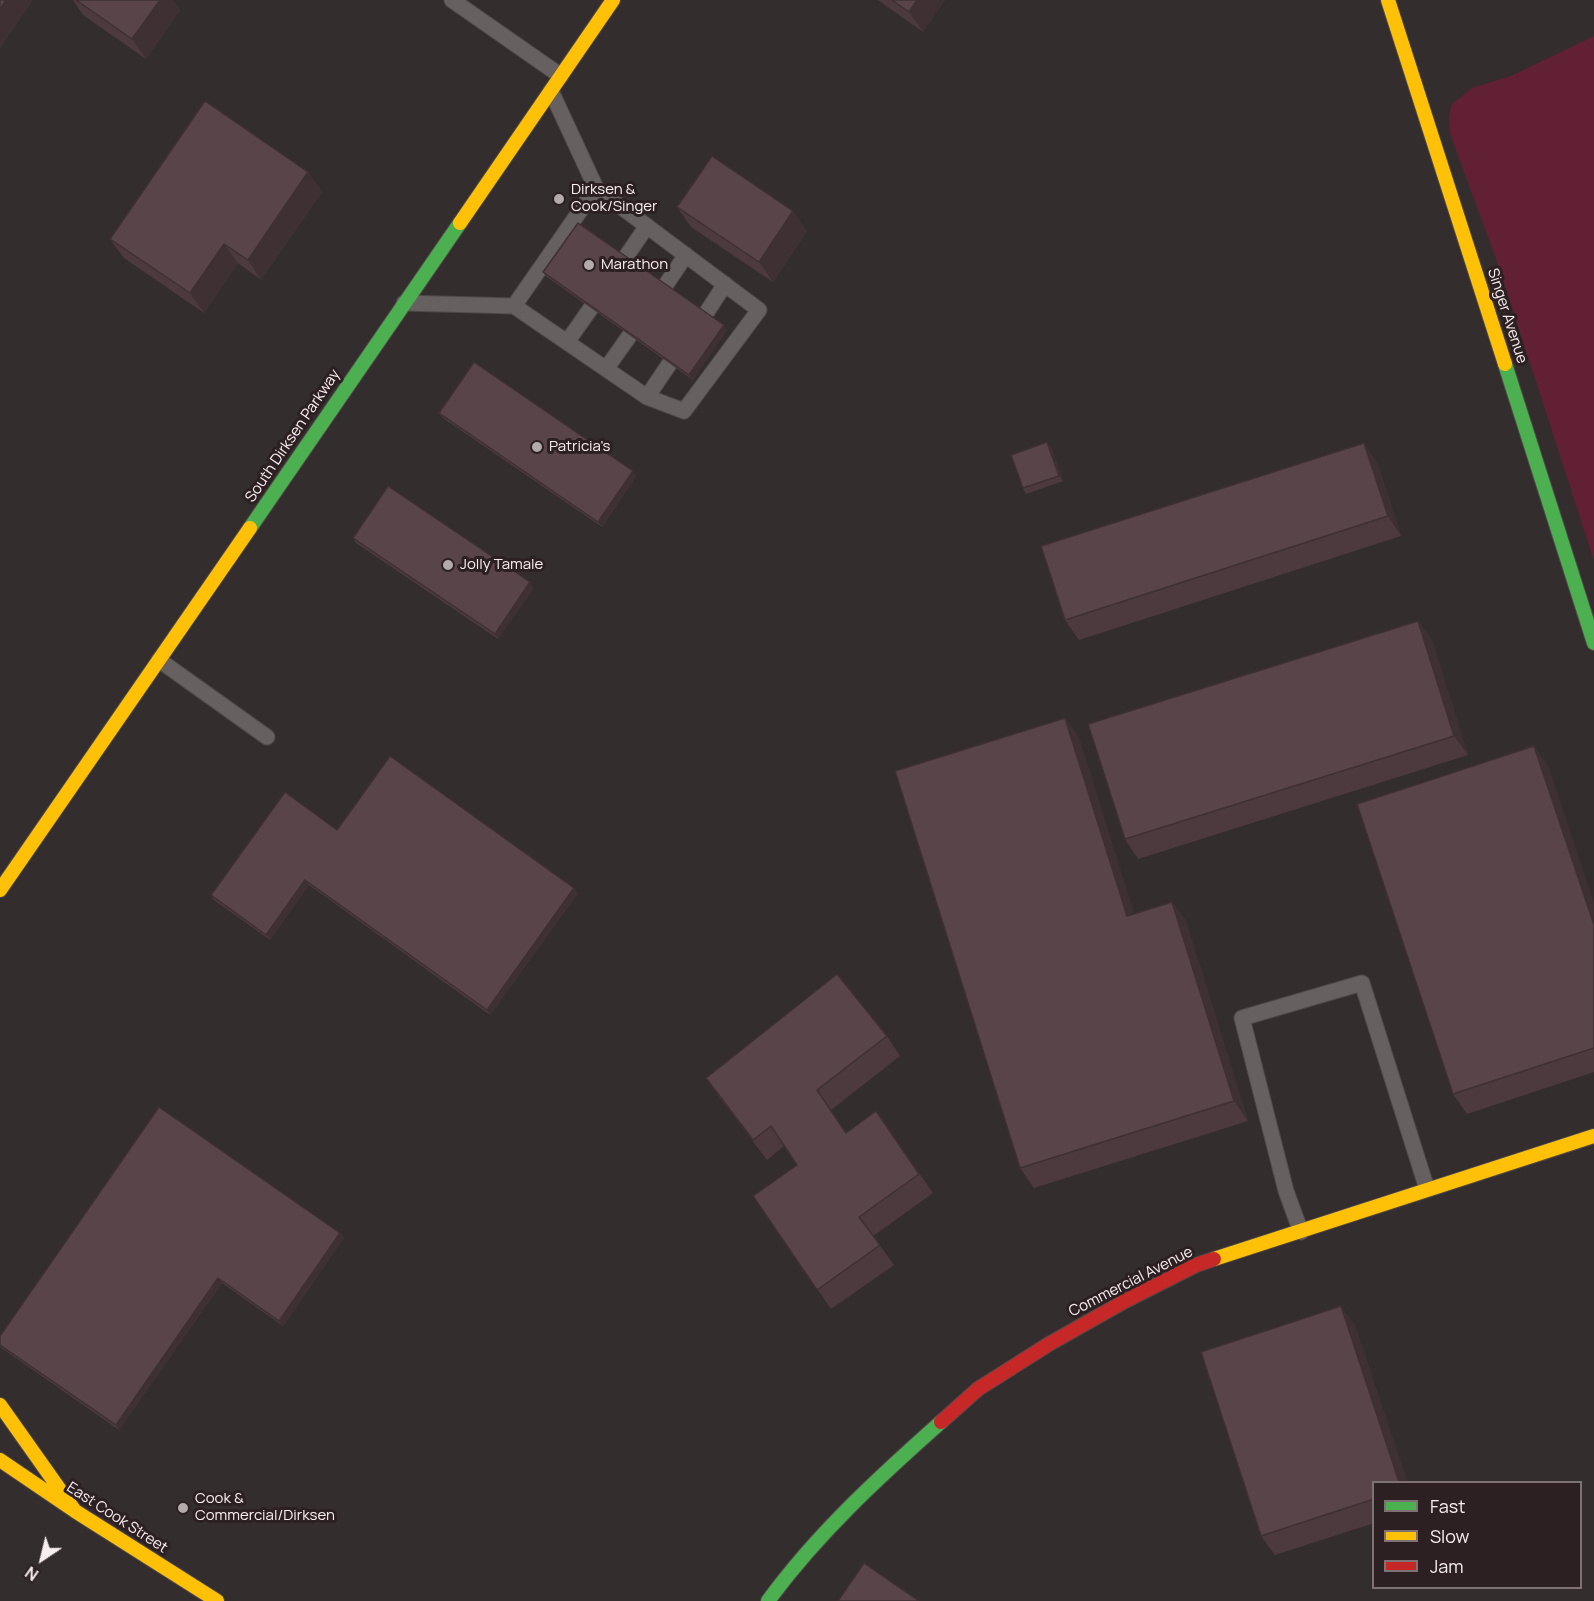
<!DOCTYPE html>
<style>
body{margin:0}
#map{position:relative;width:1594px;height:1601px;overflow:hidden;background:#342d2e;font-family:Manrope,sans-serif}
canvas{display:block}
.legend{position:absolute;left:1372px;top:1481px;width:210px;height:108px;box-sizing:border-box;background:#2d2023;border:2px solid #7e7275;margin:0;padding:8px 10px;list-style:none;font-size:18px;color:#f8eef0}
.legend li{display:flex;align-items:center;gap:12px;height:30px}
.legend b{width:30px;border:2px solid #7e7275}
.north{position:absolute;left:12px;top:1529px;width:60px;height:60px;-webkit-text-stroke:4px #2d2023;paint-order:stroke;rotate:215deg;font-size:16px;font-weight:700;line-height:24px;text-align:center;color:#f8eef0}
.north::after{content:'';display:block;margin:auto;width:21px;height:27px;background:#f8eef0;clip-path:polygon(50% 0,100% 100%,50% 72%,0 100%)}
</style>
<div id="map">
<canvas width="1594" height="1601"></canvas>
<ul class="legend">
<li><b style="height:8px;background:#4caf50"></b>Fast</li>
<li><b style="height:8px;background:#ffc107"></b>Slow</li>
<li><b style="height:8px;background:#c62828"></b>Jam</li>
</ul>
<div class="north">N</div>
</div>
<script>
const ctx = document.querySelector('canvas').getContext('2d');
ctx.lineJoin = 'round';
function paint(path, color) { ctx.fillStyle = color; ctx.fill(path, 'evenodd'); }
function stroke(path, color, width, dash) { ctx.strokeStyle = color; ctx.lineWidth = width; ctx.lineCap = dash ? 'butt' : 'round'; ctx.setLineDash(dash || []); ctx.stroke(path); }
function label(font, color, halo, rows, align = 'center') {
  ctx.font = font + ' Manrope,sans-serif'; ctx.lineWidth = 6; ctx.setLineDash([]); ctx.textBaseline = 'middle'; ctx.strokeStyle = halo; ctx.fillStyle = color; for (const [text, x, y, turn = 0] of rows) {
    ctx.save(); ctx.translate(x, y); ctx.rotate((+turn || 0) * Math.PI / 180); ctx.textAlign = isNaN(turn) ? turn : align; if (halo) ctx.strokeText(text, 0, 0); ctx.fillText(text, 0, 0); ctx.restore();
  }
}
paint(new Path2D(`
 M1594,36V561L1498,264L1450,134L1449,119L1451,105L1472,88L1511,76Z`), '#612034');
const lane = new Path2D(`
 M452,0L561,76
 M625,258L647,226
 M665,286L686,255
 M404,303L514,306L647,397L684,411L759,310L596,188L551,91
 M514,306L596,188
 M705,315L725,284
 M567,342L591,308
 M606,369L630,335
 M647,397L670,363
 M159,660L267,737
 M1301,1232L1286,1191L1242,1018L1362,983L1427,1189`);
const fast = new Path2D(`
 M1505,364L1594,643
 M250,528L460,223
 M768,1601C817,1534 879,1477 941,1422`);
const slow = new Path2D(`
 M1388,0L1505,364
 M460,223L613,0
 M0,890L250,528
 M1214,1259L1594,1136
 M0,1405L75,1511
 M0,1460L75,1511L217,1601`);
const jam = new Path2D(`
 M941,1422L978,1389L1049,1344L1125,1301L1196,1265L1214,1259`);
stroke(lane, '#50494a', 17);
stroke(fast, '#50494a', 16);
stroke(slow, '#50494a', 16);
stroke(jam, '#50494a', 16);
stroke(lane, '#666061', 15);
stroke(fast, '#4caf50', 14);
stroke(slow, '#ffc107', 14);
stroke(jam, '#c62828', 14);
paint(new Path2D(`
 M73,0H173L180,10L146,59L83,15Z
 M878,0H945L923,32Z
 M308,172L322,192L261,280L238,263L204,313L124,258L110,239Z
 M677,207L807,231L773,282L691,227Z
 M543,272L727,330L693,380L547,277Z
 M439,413L636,476L602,527L443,418Z
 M1051,447L1063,481L1026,494L1023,488Z
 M1377,462L1401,536L1079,640L1065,620Z
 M353,538L534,588L498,639L356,543Z
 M1418,621L1432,640L1468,755L1138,859L1125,839Z
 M1065,718L1079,738L1134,914L1172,902L1186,921L1248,1121L1034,1188L1020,1168Z
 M1548,766L1594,904V1072L1467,1114L1453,1094Z
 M337,830L578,893L490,1015L309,885L270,940L214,900L211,895Z
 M887,1036L900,1056L831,1110L846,1133L876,1111L933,1193L873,1236L894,1265L831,1309L753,1196L797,1165L784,1146L767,1160L720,1098L706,1078Z
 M340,1233L344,1238L283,1326L222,1283L119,1430L0,1347V1336Z
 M1355,1325L1407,1482H1374V1523L1275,1555L1261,1536Z`), '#4c3a3f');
paint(new Path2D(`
 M6,0H33L0,49V9Z
 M160,0H173L180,10L146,59L132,39Z
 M917,0H945L923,32L909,12Z
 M308,172L322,192L261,280L248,260Z
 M793,211L807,231L773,282L759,262Z
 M224,244L238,263L204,313L190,293Z
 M724,325L727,330L693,380L689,375Z
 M1047,442L1051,447L1063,481L1059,476Z
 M1364,443L1377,462L1401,536L1388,516Z
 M633,471L636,476L602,527L598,522Z
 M530,582L534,588L498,639L495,634Z
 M1418,621L1432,640L1468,755L1454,736Z
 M1065,718L1079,738L1141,935L1127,916Z
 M1534,746L1548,766L1594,904V925Z
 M305,880L309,885L270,940L266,935Z
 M574,888L578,893L490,1015L487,1010Z
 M1172,902L1186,921L1248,1121L1234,1101Z
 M340,1233L344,1238L283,1326L279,1321Z
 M218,1278L222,1283L119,1430L116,1425Z
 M1341,1306L1355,1325L1407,1482H1399Z`), '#3e3033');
const building = new Path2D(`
 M0,0H6L0,9Z
 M76,0H160L132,39Z
 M892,0H917L909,12Z
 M205,101L308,172L248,260L224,244L190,293L110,239Z
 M712,156L793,211L759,262L677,207Z
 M578,223L724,325L689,375L543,272Z
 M474,362L633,471L598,522L439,413Z
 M1047,442L1059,476L1023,488L1011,455Z
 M1364,443L1388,516L1065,620L1041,546Z
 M388,486L530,582L495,634L353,538Z
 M1418,621L1454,736L1125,839L1088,724Z
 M1065,718L1127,916L1172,902L1234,1101L1020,1168L895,771Z
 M1534,746L1594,925V1048L1453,1094L1357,804Z
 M390,756L574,888L487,1010L305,880L266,935L211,895L285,792L337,830Z
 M837,974L887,1036L817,1090L846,1133L876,1111L919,1174L859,1217L880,1245L817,1290L753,1196L797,1165L771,1126L753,1140L706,1078Z
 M159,1107L340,1233L279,1321L218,1278L116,1425L0,1345V1336Z
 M1341,1306L1399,1482H1374V1499L1261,1536L1201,1352Z
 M864,1563L919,1601H838Z`);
paint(building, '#584449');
stroke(building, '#3e3033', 1.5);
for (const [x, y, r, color] of [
 [559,199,6,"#b3aaac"],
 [589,265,6,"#b3aaac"],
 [537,447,6,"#b3aaac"],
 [448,565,6,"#b3aaac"],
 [183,1508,6,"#b3aaac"]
]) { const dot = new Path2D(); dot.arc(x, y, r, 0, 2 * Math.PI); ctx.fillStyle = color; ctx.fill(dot); stroke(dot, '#2d2023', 2); }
label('15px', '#f8eef0', '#2d2023', [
 ["Dirksen &",571,190],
 ["Cook/Singer",571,207],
 ["Marathon",601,265],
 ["Patricia's",549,447],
 ["Jolly Tamale",460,565],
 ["Cook &",195,1499],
 ["Commercial/Dirksen",195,1516]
], 'left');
label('15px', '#f8eef0', '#2d2023', [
 ["Singer Avenue",1507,316,72],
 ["South Dirksen Parkway",293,436,-56],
 ["Commercial Avenue",1131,1282,-27],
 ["East Cook Street",117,1518,33]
]);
</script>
